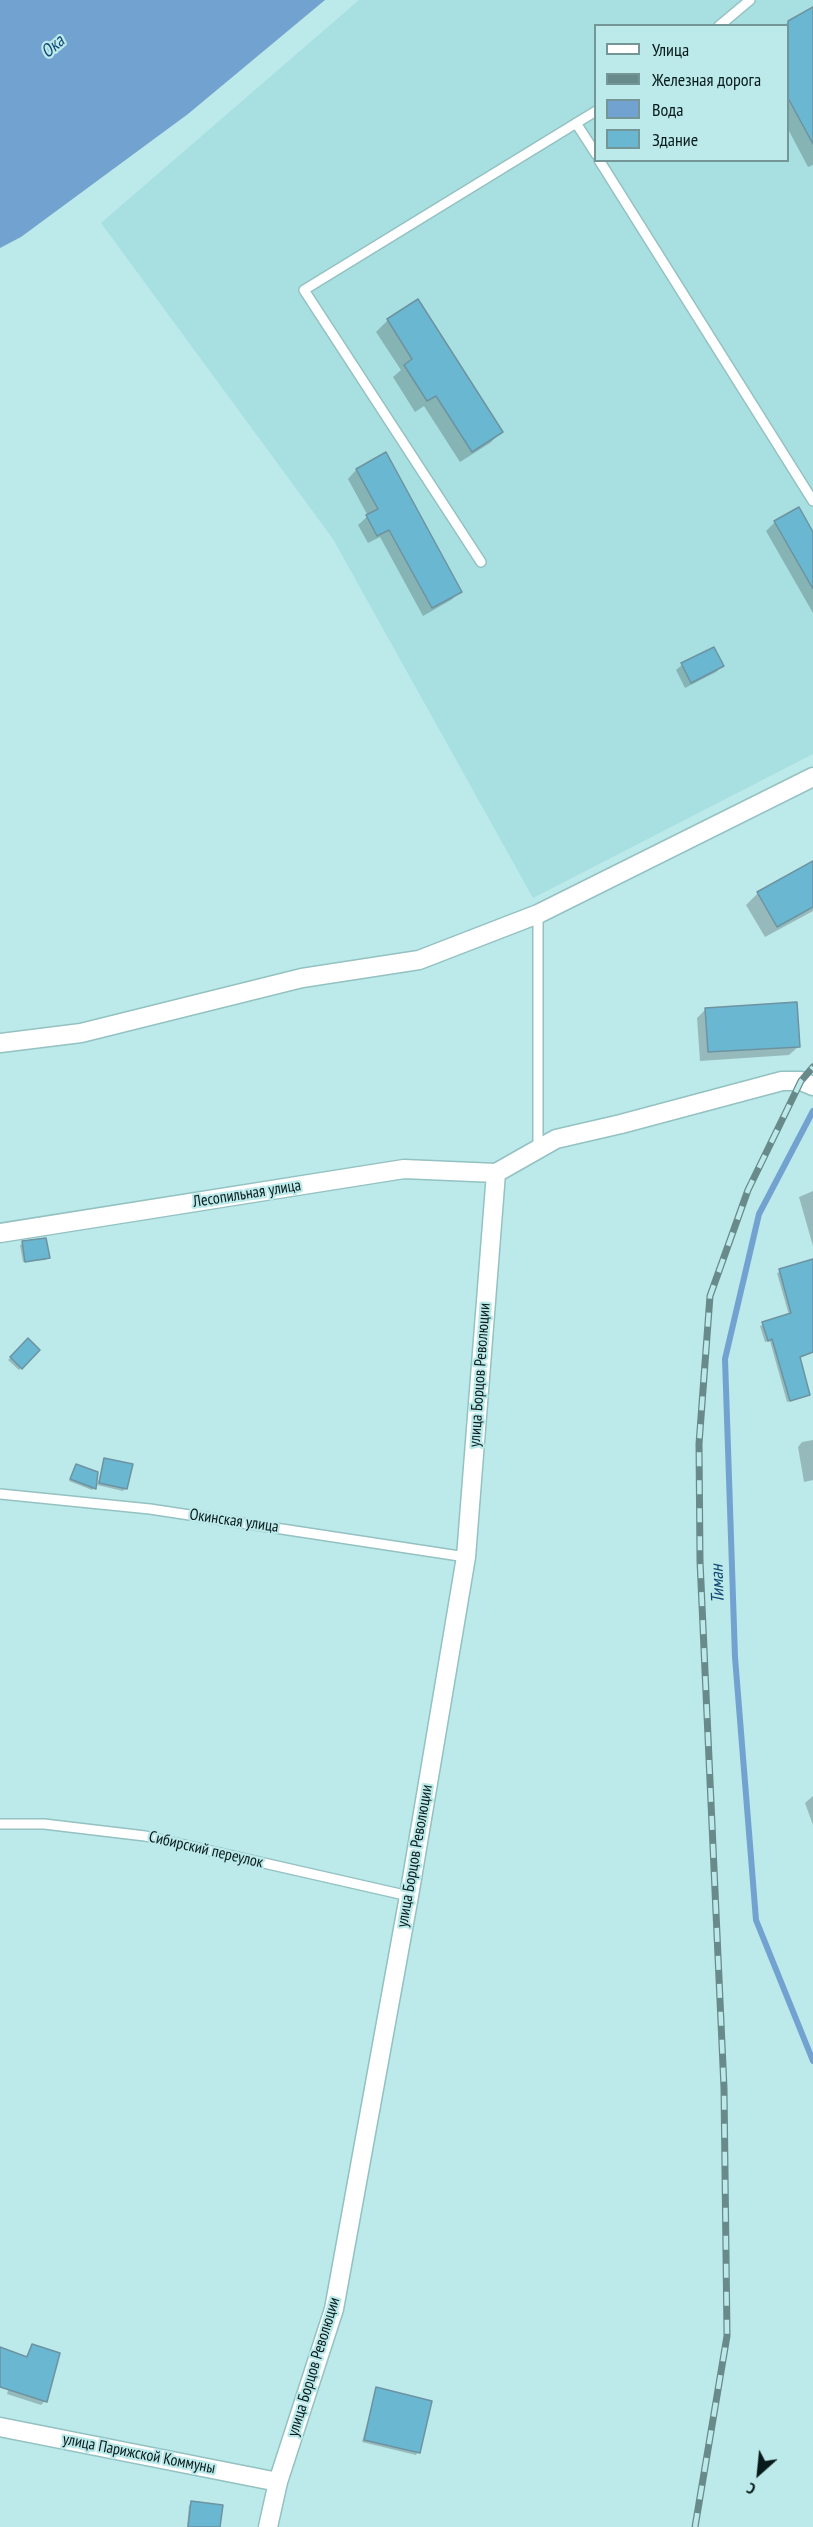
<!DOCTYPE html>
<meta charset="utf-8">
<style>
body{margin:0}
#map{position:relative;width:813px;height:2527px;overflow:hidden;background:#bce9ea;font-family:"PT Sans Narrow",sans-serif}
canvas{display:block}
.legend{position:absolute;left:594px;top:24px;width:195px;height:138px;box-sizing:border-box;background:#bce9ea;border:2px solid #749697;margin:0;padding:8px 10px;list-style:none;font-size:18px;color:#081a1a}
.legend li{display:flex;align-items:center;gap:12px;height:30px}
.legend b{width:30px;border:2px solid #749697}
.north{position:absolute;left:729px;top:2443px;width:60px;height:60px;-webkit-text-stroke:4px #bce9ea;paint-order:stroke;rotate:207deg;font-size:16px;font-weight:700;line-height:24px;text-align:center;color:#081a1a}
.north::after{content:'';display:block;margin:auto;width:21px;height:27px;background:#081a1a;clip-path:polygon(50% 0,100% 100%,50% 72%,0 100%)}
</style>
<div id="map">
<canvas width="813" height="2527"></canvas>
<ul class="legend">
<li><b style="height:8px;background:#fff"></b>Улица</li>
<li><b style="height:8px;background:#698a8a"></b>Железная дорога</li>
<li><b style="height:16px;background:#72a2d0"></b>Вода</li>
<li><b style="height:16px;background:#6ab7d2"></b>Здание</li>
</ul>
<div class="north">С</div>
</div>
<script>
const ctx = document.querySelector('canvas').getContext('2d');
ctx.lineJoin = 'round';
function paint(path, color) { ctx.fillStyle = color; ctx.fill(path, 'evenodd'); }
function stroke(path, color, width, dash) { ctx.strokeStyle = color; ctx.lineWidth = width; ctx.lineCap = dash ? 'butt' : 'round'; ctx.setLineDash(dash || []); ctx.stroke(path); }
function label(font, color, halo, rows, align = 'center') {
  ctx.font = font + ' "PT Sans Narrow",sans-serif'; ctx.lineWidth = 4.5; ctx.setLineDash([]); ctx.textBaseline = 'middle'; ctx.strokeStyle = halo; ctx.fillStyle = color; for (const [text, x, y, turn = 0] of rows) {
    ctx.save(); ctx.translate(x, y); ctx.rotate((+turn || 0) * Math.PI / 180); ctx.textAlign = isNaN(turn) ? turn : align; if (halo) ctx.strokeText(text, 0, 0); ctx.fillText(text, 0, 0); ctx.restore();
  }
}
paint(new Path2D(`
 M359,0H813V754L533,898L333,539L101,223ZM596,26H788V160H596Z`), '#a8e0e1');
paint(new Path2D(`
 M0,0H325L188,114L21,237L0,248Z`), '#72a2d0');
paint(new Path2D(`
 M813,9V165L808,167L788,129V26H782Z
 M388,320L501,432L490,443L460,462L424,406L415,412L393,377L401,370L376,332Z
 M385,454L460,592L451,600L423,616L380,537L368,543L358,525L368,516L348,479L356,470Z
 M775,522L813,535V613L766,531Z
 M713,649L722,666L716,672L685,688L676,670L682,665Z
 M813,863V911L765,937L746,905L758,893Z
 M706,1009L798,1047L789,1055L700,1061L697,1018Z
 M813,1191V1246L799,1197Z
 M23,1243L48,1257L46,1260L23,1262L20,1245Z
 M813,1261V1353L799,1358L809,1394L787,1402L770,1341L765,1342L760,1326L789,1315L777,1273Z
 M28,1341L38,1350L19,1370L8,1360Z
 M813,1440V1480L804,1482L798,1447L802,1442Z
 M105,1460L126,1488L123,1491L97,1485Z
 M76,1465L94,1488L92,1490L69,1481Z
 M813,1796V1825L805,1803Z
 M32,2345L45,2401L41,2405L7,2394L9,2386L0,2382V2348L25,2358Z
 M377,2389L418,2452L416,2455L362,2442Z
 M192,2503L219,2527H187L189,2505Z`), '#0003');
stroke(new Path2D(`
 M813,1111L759,1214L725,1359L735,1657L756,1920L813,2061`), '#72a2d0', 6);
const building = new Path2D(`
 M813,7V144L788,98V21Z
 M418,299L503,432L472,452L436,396L427,401L404,365L412,359L387,319Z
 M386,452L462,592L432,608L389,530L377,536L366,515L378,509L356,469Z
 M799,507L813,532V589L774,521Z
 M714,647L724,666L691,683L681,663Z
 M813,861V907L777,927L757,892Z
 M797,1002L800,1047L708,1052L705,1008Z
 M46,1238L50,1258L25,1262L22,1241Z
 M813,1259V1352L800,1357L810,1395L790,1401L772,1339L768,1341L762,1322L791,1313L779,1269Z
 M28,1338L40,1350L22,1369L10,1357Z
 M104,1458L133,1464L127,1489L99,1483Z
 M76,1464L98,1472L96,1489L70,1479Z
 M32,2344L60,2353L47,2402L0,2387V2347L27,2357Z
 M376,2387L432,2401L420,2453L364,2440Z
 M191,2501L223,2505L220,2527H188Z`);
paint(building, '#6ab7d2');
stroke(building, '#6d93a1', 1.5);
const service = new Path2D(`
 M719,26L750,0
 M576,123L596,154
 M599,160L813,501
 M481,562L304,290L596,111
 M538,1149V914
 M0,1494L150,1509L466,1557
 M0,1824H44L145,1836L409,1896`);
const minor = new Path2D(`
 M0,1043L81,1033L302,978L419,960L538,914L813,777
 M496,1173L556,1139L621,1124L782,1081H801L813,1086
 M0,1233L404,1169L496,1173
 M0,2427L278,2482
 M268,2527L278,2482L334,2309L409,1896L466,1557L496,1173`);
stroke(service, '#94c1c1', 12);
stroke(minor, '#94c1c1', 21);
stroke(service, '#fff', 9);
stroke(minor, '#fff', 18);
const rail = new Path2D(`
 M695,2527L727,2336L724,2088L700,1561L699,1444L710,1296L748,1190L801,1081L813,1067`);
stroke(rail, '#698a8a', 7);
stroke(rail, '#bce9ea', 4.5, [14]);
label('16px', '#081a1a', '#bce9ea', [
 ["Лесопильная улица",247,1194,-9],
 ["улица Борцов Революции",480,1375,-86],
 ["Окинская улица",234,1521,8],
 ["Сибирский переулок",206,1850,13],
 ["улица Борцов Революции",415,1856,-80],
 ["улица Борцов Революции",314,2367,-73],
 ["улица Парижской Коммуны",139,2454,11]
]);
label('italic 18px', '#124874', '#bce9ea', [
 ["Ока",53,47,-41],
 ["Тиман",718,1584,-92]
]);
</script>
